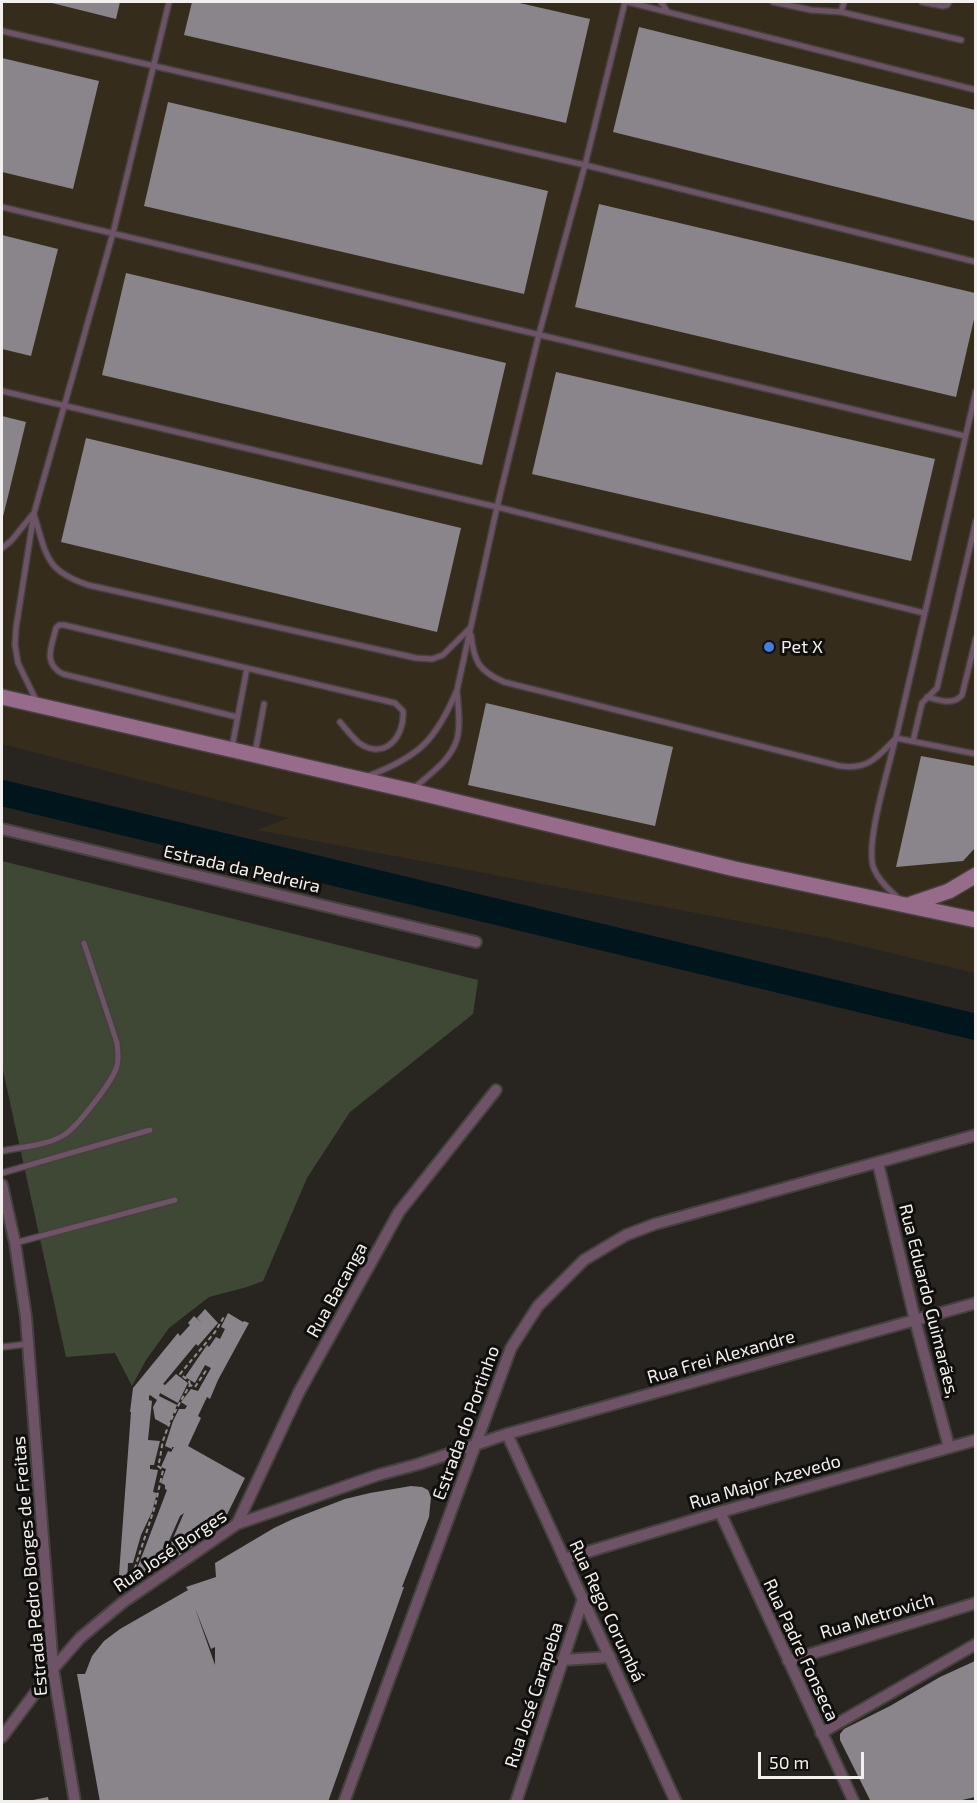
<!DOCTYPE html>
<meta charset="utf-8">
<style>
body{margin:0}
#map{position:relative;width:977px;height:1803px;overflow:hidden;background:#282521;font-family:"Exo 2",sans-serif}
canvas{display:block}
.frame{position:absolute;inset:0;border:3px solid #f2f0ed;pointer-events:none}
.scale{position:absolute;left:758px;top:1752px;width:106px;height:27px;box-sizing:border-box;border:3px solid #f2f0ed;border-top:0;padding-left:8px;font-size:18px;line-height:21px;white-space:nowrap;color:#f2f0ed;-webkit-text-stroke:4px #100f0d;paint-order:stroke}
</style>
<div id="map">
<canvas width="977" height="1803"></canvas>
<div class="frame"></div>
<div class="scale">50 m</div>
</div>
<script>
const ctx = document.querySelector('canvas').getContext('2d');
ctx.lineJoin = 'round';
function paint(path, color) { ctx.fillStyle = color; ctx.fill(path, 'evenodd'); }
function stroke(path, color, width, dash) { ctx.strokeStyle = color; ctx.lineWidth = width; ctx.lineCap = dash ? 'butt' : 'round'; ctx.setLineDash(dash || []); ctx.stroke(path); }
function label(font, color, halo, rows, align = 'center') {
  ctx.font = font + ' "Exo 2",sans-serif'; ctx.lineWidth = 6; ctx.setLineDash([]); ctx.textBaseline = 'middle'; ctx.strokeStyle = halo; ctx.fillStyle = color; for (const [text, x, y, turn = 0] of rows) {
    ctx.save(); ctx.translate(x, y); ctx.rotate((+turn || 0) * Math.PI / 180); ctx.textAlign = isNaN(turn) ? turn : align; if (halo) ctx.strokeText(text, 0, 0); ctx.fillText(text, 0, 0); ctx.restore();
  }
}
paint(new Path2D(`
 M2,2H975V973L828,938L257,830L288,818L2,744Z`), '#352c1c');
paint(new Path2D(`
 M2,861L478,980L473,1014L350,1112L307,1178L263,1281L247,1287L209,1297L169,1328L146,1360L132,1386L115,1353L66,1357L2,1066Z`), '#3f4835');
stroke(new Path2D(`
 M2,793L976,1027`), '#00161d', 26);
paint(new Path2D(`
 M48,2H120L116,19Z
 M192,2H515L590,19L566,123L184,35Z
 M639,27L975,110V221L613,132Z
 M2,58L99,81L73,189L2,172Z
 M168,102L548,191L524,294L144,206Z
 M599,204L975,293V315L956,397L575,307Z
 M2,235L58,249L31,356L2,349Z
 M126,273L506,363L482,465L102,375Z
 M556,372L935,459L911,561L532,474Z
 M2,416L26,422L2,521Z
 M86,438L461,528L437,632L61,542Z
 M486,703L673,747L655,826L468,785Z
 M921,756L975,766V848L963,861L896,867Z
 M205,1309L218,1323L198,1346L196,1344L163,1384L165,1385L176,1374L188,1383L178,1403L160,1393L159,1396L177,1405L168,1426L155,1419L153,1407L157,1400L150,1395L149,1396V1400L152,1401L148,1440L160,1441L154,1465H150V1469L158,1470L153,1492L157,1493L152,1512L141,1535L133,1563H128L127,1583L118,1588L131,1412H130L133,1388L178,1333L180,1336L190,1325L188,1323L194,1316L202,1323L197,1318Z
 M228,1313L243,1322L244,1321L249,1323L218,1380L210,1399L207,1397L198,1416L201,1418L188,1446L245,1478L217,1535L161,1566L184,1513L180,1516L157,1568L132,1582L167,1490L165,1489V1485L161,1483L166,1469L161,1467L168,1451L171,1452L174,1447H172V1449L165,1446L173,1421L179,1409H185L187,1406L181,1402L191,1389L198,1391L211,1368L205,1365L195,1383L185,1377L207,1345L209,1347L216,1337L220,1339L225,1329L221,1327Z
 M411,1486L422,1487L428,1490L431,1497L429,1517L402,1587H404L328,1802H100L77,1674H85L92,1656L104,1641L120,1629L188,1590L186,1587L216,1577L215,1563L274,1528L293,1519L345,1499L370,1493ZM195,1608L211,1649L215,1647V1665Z
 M975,1661V1797L954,1802H871L840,1740V1734L844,1729L890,1706L940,1677Z
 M48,1797L49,1802H33V1800Z`), '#89858a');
const lane = new Path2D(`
 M628,2L976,90
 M661,2L667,11
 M773,2L811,10L841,12L961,40
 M922,2L943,6L947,5L949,2
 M841,12L844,2
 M2,31L585,165L976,262
 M2,207L965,436
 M2,391L497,507L924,613
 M976,391L896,738L976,754
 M34,515C47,555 44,570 88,585L416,658L432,659L443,655L470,628
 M2,548L11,541L33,514
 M471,635C474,662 479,671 504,682L840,766C869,770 877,757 896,738
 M927,697C939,700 953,706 962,695L976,638
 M37,702L18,663L15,645L16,628L34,513L113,233L169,2
 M237,717L63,674C42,663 52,646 56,628L59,625H64L395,703L403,711C405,736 385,761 359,743C352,737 346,729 340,722
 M895,740C889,768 864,845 874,869C879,881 889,889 898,898
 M913,741L922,703L937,688L976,521
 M232,747L247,668
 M255,753L264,704
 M368,776C419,757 436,740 457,690L497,507L539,334L585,165L625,2
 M414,788C430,774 451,760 457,739C461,724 458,706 457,691
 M2,1151C20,1147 49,1145 64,1135C77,1127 113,1081 117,1066C119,1059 118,1051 117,1043L84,943
 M2,1173L150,1130
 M15,1243L175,1200
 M2,1347L28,1344`);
const street = new Path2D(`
 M2,829L476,942
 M878,1163L915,1320L949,1447
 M2,1185L15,1243L26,1317L53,1669L75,1802
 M507,1434L676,1802
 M720,1512L854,1802
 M237,1524L299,1392L399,1212L496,1090
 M564,1559L720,1512L976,1440
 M562,1660L610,1657
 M788,1661L976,1603
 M821,1733L976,1644
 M2,1737L53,1669L80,1638L122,1603L237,1524L378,1475L419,1464L507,1434L976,1303
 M344,1802L511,1348L538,1306L584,1260L626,1235L655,1224L976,1135
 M516,1802L583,1599`);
const secondary = new Path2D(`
 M2,697L412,791L735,869L976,920
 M911,904L949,891L976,875`);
stroke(lane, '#44413e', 8);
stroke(street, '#44413e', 14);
stroke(secondary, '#44413e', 18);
stroke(new Path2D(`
 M190,1385L189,1381L180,1374L215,1332L225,1315
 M130,1583L155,1506L163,1470L158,1466C161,1457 161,1446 164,1438C170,1419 180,1402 190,1385L195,1387L207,1369`), '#918f8b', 2, [4.5, 3]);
stroke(lane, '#6e5366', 5);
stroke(street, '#6e5366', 10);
stroke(secondary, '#976b8a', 15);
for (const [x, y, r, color] of [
 [769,647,6,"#3f7fe0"]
]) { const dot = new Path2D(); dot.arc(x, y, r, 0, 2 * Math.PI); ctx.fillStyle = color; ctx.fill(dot); stroke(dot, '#100f0d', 2); }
label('18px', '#f2f0ed', '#100f0d', [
 ["Pet X",781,647]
], 'left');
label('18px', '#f2f0ed', '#100f0d', [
 ["Estrada da Pedreira",242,869,13],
 ["Rua Bacanga",337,1290,-61],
 ["Rua Eduardo Guimarães,",929,1301,76],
 ["Rua Frei Alexandre",721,1357,-16],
 ["Estrada do Portinho",466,1423,-70],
 ["Rua Major Azevedo",765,1482,-16],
 ["Rua José Borges",170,1551,-34],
 ["Estrada Pedro Borges de Freitas",30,1566,-95],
 ["Rua Rego Corumbá",607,1611,65],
 ["Rua Metrovich",877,1616,-17],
 ["Rua Padre Fonseca",801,1650,65],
 ["Rua José Carapeba",534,1695,-72]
]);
</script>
